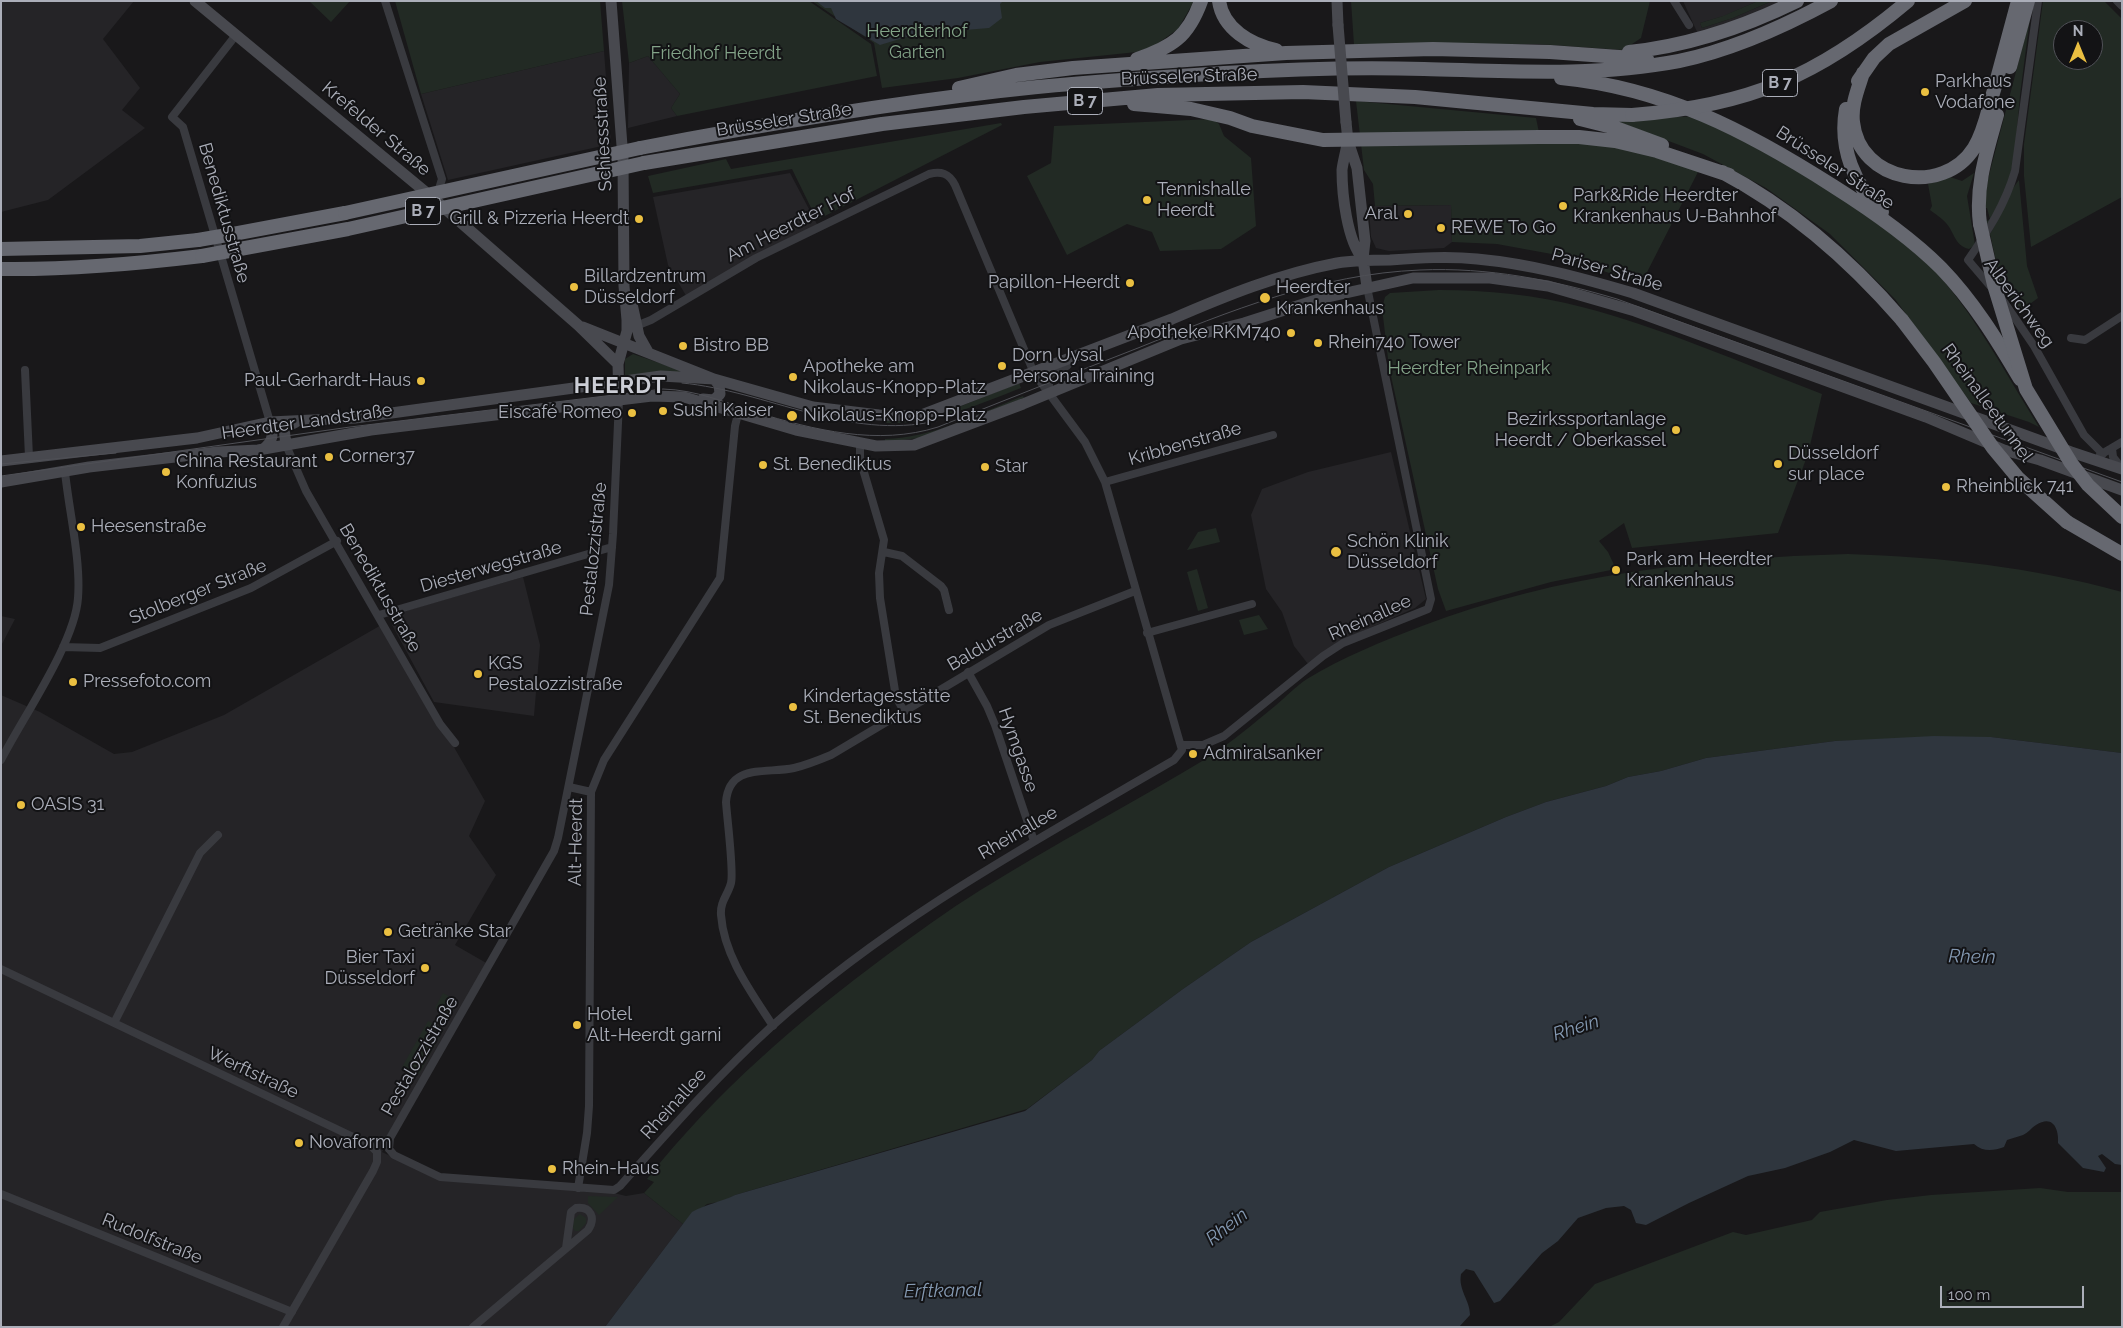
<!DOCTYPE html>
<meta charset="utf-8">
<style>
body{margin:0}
#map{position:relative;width:2123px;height:1328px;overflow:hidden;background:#19181a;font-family:Raleway,sans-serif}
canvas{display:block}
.frame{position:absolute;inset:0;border:2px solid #abaeb9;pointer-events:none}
.north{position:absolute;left:2053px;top:20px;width:50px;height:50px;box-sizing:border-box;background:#131315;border:1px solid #505157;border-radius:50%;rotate:0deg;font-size:14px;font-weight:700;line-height:20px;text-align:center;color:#abaeb9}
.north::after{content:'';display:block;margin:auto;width:18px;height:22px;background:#eabf41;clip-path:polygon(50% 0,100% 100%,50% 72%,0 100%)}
.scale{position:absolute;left:1940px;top:1286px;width:144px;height:22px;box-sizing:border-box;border:2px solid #abaeb9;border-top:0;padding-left:6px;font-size:15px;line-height:18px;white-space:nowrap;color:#abaeb9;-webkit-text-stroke:4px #131315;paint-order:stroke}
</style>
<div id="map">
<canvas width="2123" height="1328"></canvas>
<div class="frame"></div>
<div class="north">N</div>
<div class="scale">100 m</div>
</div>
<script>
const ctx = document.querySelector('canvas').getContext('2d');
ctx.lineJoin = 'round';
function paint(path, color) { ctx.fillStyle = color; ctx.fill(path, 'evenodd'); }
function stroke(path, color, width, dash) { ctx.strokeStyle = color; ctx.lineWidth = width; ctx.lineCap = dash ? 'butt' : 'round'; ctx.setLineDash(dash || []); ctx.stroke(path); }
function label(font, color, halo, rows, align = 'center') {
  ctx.font = font + ' Raleway,sans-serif'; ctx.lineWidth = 4; ctx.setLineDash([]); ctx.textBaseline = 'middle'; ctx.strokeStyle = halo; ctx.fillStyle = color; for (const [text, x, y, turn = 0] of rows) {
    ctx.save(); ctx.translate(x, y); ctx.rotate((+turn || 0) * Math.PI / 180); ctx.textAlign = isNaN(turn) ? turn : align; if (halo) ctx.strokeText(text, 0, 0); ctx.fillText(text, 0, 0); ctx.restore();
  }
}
paint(new Path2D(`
 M1,1H134L103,39L140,88L122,110L145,128L48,200L1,212Z
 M1683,1H1758L1724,16L1700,23L1702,28L1733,18L1772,1H1784L1771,8L1698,34Z
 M604,51L611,144L448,180L421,94Z
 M648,56L680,94L671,108L677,116L628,128L629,63Z
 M790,173L819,228L688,299L668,265L653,197Z
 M1451,205L1452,242L1444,248L1389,251L1376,248L1371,237L1369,210L1375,206Z
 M1391,452L1426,599L1415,608L1338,642L1308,664L1294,646L1282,612L1266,589L1251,515L1262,489L1308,472Z
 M523,577L540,645L534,716L434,702L392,625L398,613Z
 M1,616L15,619L1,646Z
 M383,624L485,801L469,836L496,875L455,945L488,964L382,1152L441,1180L610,1192L626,1196L644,1193L683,1224L605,1327H1V695L40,712L114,754L132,752L224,715Z`), '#252427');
paint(new Path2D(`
 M309,1H350L331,22Z
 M395,1H600L604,51L421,94Z
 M622,1H809L871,44L877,76L677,116L671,108L680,94L648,56L629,63Z
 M812,1H1194L1178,29L1154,46L1137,52L1040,62L958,78L882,88L874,43Z
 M1351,1H1650L1641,38L1623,50L1538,44L1354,45Z
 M1758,1H1772L1733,18L1702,28L1700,23L1723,16Z
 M2043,1H2104L2122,19V197L2031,247L2024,176V144ZM2063,30H2093V60H2063Z
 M2030,18L2020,95L2015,153L2008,186L1988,228L1987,221L1990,219L1987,208H1984L1988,179Z
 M1356,101L1536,118L1541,142L1594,143L1638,151L1699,170L1641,284L1557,255L1497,244L1452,242L1451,205L1375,206L1373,184L1364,170Z
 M1699,116C1763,150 1827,183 1884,227C1895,236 1908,244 1918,253C1968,301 2002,368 2039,427L2029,422L1971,403L1895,299L1830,234L1766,188L1703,154L1613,120Z
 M1213,119L1219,124L1224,136L1251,158L1256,226L1221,249L1160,251L1152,232L1127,224L1067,255L1027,176L1051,163L1054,126Z
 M1001,123L1002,125L817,220L792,169L653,193L648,176L726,159L731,169Z
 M1974,173L1967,196L1975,245L1969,249C1954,245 1955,233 1946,223C1942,218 1935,214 1930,210L1932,206L1928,184L1950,177L1962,181Z
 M2019,180L2027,266L2038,298L2019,312L2003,292L1990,234C2001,217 2006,195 2019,180Z
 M1439,290C1487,290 1536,295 1582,307C1663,328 1744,364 1822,394L1808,454L1778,533L1632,548L1624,523L1599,541L1608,552L1616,569L1551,582L1446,611L1438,589L1389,367L1382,308L1385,297L1390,293Z
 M633,354L680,370V372L625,377V359Z
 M1019,383L1021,388C977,405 933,425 885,423V420H926Z
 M1023,396L1024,398L919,438L885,442V439C933,438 979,413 1023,396Z
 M1216,528L1220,542L1187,550L1198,532Z
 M1848,554C1941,557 2032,567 2122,592V753L1991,737L1835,741L1706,758L1661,771L1628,777L1606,786L1546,802L1506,817L1389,867L1251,942L1183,989L1099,1051L1092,1060L1027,1109L735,1195L724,1201L707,1204L683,1224L644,1193L654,1182L647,1179C716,1092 798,1021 887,955C917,933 947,911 979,891C1054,844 1133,803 1209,757C1232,742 1254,723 1275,706C1286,697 1296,686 1307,679C1343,657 1383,641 1422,626C1557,574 1704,558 1848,554Z
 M1197,569L1208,608L1198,611L1187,572Z
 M1259,615L1268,629L1244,635L1239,620Z
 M443,993L459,1002L449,1017L435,1008Z
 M428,1021L444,1029L419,1074H410L401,1069Z
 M2040,1188L2068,1192H2122V1327H1549L1559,1322L1595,1284L1733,1232L1746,1235L1812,1220L1820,1212L1887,1200L1931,1195Z
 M588,1196L618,1197L599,1215L588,1203Z
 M580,1214L586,1218V1223L579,1231H575L573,1228L574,1219Z`), '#222a24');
paint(new Path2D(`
 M816,1H1003L1000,4L1002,18L989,28L916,34L880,45L836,19L831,8H825Z
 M1934,736L1991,737L2122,753V1165L2115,1164L2102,1154L2098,1156L2106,1168L2104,1172L2083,1168L2058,1143C2059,1129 2053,1114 2036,1125C2031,1128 2028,1133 2023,1135C2018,1137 2012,1138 2007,1140L2004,1147C1993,1151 1983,1152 1974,1144L1896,1151L1854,1140L1830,1152L1785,1168L1748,1176L1689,1203L1646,1225L1636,1223L1631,1210L1624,1206L1606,1208L1578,1218L1558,1241L1542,1253L1500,1301L1494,1303L1474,1271L1466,1269L1461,1274C1458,1290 1470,1300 1470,1315L1459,1327H605L692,1212C706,1204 721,1202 735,1195L1025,1111L1092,1060L1099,1051L1183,989L1251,942L1389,867L1506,817L1546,802L1606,786L1628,777L1661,771L1706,758L1835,741Z`), '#2f363e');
stroke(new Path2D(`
 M385,1L442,179L438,192
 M1674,1L1689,25
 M2117,1L2122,6
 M236,35L172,117L183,127L270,422
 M1991,287L1968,260C1988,231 2005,205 2015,171L2038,1
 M2002,299L2034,346L2084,435L2103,454
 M2071,338L2085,340L2122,316
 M25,370L29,457
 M1049,393V375L1067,366L1073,359
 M860,443V459L884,540L879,573L880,598L896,697L904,711
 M286,445L306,491L440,724L455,743
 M2112,448L2113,457L2117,462
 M2100,455L2122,442
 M1105,482L1273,435
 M884,552L902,556L941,586L944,590L949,610
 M379,615L612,547
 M1147,633L1252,604
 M63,647L100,648L251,588L337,541
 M968,672L987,706L995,725L1034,841
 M1183,745H1203L1224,736L1323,656L1343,643L1428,609L1431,599L1367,287
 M1,760C23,717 75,643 78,598C81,560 69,511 65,472
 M569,787L591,792
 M1,969L370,1145L377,1152
 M114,1023L200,853L218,835
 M773,1026C751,992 724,956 721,915C720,901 728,895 731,883C734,872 727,818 726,802C729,763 766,774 794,768C807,765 819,760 831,755L1049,625L1135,591
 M389,1149L394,1155L440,1177L614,1190L620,1186C669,1131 717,1076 771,1027C892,918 1035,841 1174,760L1182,750L1105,482L1085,442L1034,373L955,185C949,173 941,171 929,174L756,258L651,320L636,326L633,325
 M389,1149L390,1138L554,851L558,838L609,585L613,534L619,401
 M578,1188L587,1133L589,1106L591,792L604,760L720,578L735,426L738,414
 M1,1194L292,1312
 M283,1327L373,1171L377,1162V1152
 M473,1327L588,1230C596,1218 591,1206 576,1208L571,1212L566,1248`), '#393a3f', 8);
stroke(new Path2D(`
 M195,1L434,199L578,325L618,364
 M611,1L623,159L624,286L627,320V331L618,364L619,401
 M1337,1L1338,25
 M1346,122L1348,141L1357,168L1365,241L1363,259L1367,287
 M1347,143C1346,152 1343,161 1342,170C1342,194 1347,241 1363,259
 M632,304L639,336L648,352
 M583,327L714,379L719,385L720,394L714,400L703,399
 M286,445L284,428L296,422
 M263,449C274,441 273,435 270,422
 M1,461L197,438L270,422L355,418L661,376L714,379L813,407L879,415L919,416L1172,319C1225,296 1279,274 1337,263C1355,260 1372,260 1390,260C1419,258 1448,256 1477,259C1531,264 1582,278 1633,293L2071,452L2122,469
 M1,482L89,467L218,452L258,450L371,430L652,396L684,397L796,430L876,446L914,445L1023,404L1181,339L1244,323L1319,299L1413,278H1490L1548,286L1635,311L1926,417L2004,450L2040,460L2122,490`), '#48494f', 11);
stroke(new Path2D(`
 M1219,1C1223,29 1251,45 1276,50
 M1629,52C1687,46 1744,27 1797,1
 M1137,59C1172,47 1188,37 1201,1
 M2010,67L2028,1
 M1863,73C1858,89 1851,105 1853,122C1859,182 1943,197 1974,148C1985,130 1988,109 1994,90C2002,60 2010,31 2018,1
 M1561,78C1664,88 1747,131 1833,186C1871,210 1909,236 1941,268C1973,301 1997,340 2020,379
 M1858,81L1874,58L1889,44L1965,1
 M959,88L1016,75L1073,68L1286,53L1433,49L1550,52L1647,59
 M1134,104L1191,109L1230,118L1252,126L1323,140L1539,137H1579L1615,141L1657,151L1729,175
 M1846,109C1839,148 1854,185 1882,212
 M1580,119L1616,128L1662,145
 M640,148C760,125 879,105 1000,91C1074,82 1149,78 1224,73C1291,69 1357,67 1424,69C1508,71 1595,77 1679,61C1732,50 1783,27 1831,1
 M644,163L882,124L1024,107L1158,95L1303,92L1415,97L1593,114L1632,115
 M1722,172C1792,209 1851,261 1902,320
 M1980,224C1975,186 1987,151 1997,115
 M233,234L345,213
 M1,249L140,246L198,240
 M1,269C68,270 135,264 202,256
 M2067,522L2122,554`), '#666870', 14);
stroke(new Path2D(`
 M682,383C767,391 848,441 936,421
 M1,464L116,453
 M1,476L350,427L663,389C696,390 724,402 755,412C814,430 878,446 938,427C1005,400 1071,374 1138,348C1230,311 1320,274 1420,270C1488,267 1553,280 1617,299L2122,482`), '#4f5056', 1);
stroke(new Path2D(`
 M1338,25L1346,122`), '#48494f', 11);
stroke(new Path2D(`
 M1632,115C1749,106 1819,76 1908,1
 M345,213L640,148
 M1980,224L1994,285L2026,389L2071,463L2088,485L2122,517
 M198,240L233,234
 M202,256L348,229L644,163
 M1902,320L1934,362L1993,448L2018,478L2067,522`), '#666870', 14);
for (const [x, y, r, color] of [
 [1925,92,5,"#eabf41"],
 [1147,200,5,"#eabf41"],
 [1563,206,5,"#eabf41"],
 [1408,214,5,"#eabf41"],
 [639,219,5,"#eabf41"],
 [1441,228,5,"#eabf41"],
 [1130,283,5,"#eabf41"],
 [574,287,5,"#eabf41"],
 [1265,298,6,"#eabf41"],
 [1291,333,5,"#eabf41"],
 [1318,343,5,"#eabf41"],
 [683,346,5,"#eabf41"],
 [1002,366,5,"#eabf41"],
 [793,377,5,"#eabf41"],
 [421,381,5,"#eabf41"],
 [663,411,5,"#eabf41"],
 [632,413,5,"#eabf41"],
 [792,416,6,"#eabf41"],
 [1676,430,5,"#eabf41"],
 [329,457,5,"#eabf41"],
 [1778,464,5,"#eabf41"],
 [763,465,5,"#eabf41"],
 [985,467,5,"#eabf41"],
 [166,472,5,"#eabf41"],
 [1946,487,5,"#eabf41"],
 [81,527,5,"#eabf41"],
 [1336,552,6,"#eabf41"],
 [1616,570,5,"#eabf41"],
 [478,674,5,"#eabf41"],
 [73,682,5,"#eabf41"],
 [793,707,5,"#eabf41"],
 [1193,754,5,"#eabf41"],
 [21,805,5,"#eabf41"],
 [388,932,5,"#eabf41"],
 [425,968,5,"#eabf41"],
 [577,1025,5,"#eabf41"],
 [299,1143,5,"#eabf41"],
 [552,1169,5,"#eabf41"]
]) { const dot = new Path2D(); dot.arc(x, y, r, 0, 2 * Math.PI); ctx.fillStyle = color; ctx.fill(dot); stroke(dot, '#131315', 2); }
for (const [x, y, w] of [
 [1780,83,35],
 [1085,101,35],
 [423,211,35]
]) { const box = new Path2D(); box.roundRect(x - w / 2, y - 13.5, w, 27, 4); ctx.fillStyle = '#131315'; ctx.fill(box); stroke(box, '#abaeb9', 1); }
label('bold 16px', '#abaeb9', null, [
 ["B 7",1780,83],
 ["B 7",1085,101],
 ["B 7",423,211]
]);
label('18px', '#83a388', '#131315', [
 ["Heerdterhof",917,32],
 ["Garten",917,53],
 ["Friedhof Heerdt",716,54],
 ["Heerdter Rheinpark",1469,369]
]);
label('18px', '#abaeb9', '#131315', [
 ["Brüsseler Straße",1189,77,-2],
 ["Brüsseler Straße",784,120,-9],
 ["Krefelder Straße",376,129,40],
 ["Schiessstraße",603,134,-93],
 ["Brüsseler Straße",1835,168,33],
 ["Benediktusstraße",224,213,74],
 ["Am Heerdter Hof",791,225,-27],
 ["Pariser Straße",1607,270,16],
 ["Alberichweg",2019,303,54],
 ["Rheinalleetunnel",1987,403,54],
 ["Heerdter Landstraße",307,422,-8],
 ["Kribbenstraße",1185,444,-16],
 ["Pestalozzistraße",594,549,-84],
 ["Diesterwegstraße",491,567,-16],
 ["Benediktusstraße",380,588,60],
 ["Stolberger Straße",198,592,-22],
 ["Rheinallee",1370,618,-24],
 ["Baldurstraße",995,640,-30],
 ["Hymgasse",1018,750,71],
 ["Rheinallee",1018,833,-30],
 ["Alt-Heerdt",576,842,-89],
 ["Pestalozzistraße",420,1056,-60],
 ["Werftstraße",253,1073,25],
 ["Rheinallee",674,1104,-48],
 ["Rudolfstraße",152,1239,22]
]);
label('18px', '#abaeb9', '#131315', [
 ["Parkhaus",1935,82],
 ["Vodafone",1935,103],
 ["Tennishalle",1157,190],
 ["Heerdt",1157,211],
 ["Park&Ride Heerdter",1573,196],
 ["Krankenhaus U-Bahnhof",1573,217],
 ["Aral",1398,214,"right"],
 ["Grill & Pizzeria Heerdt",629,219,"right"],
 ["REWE To Go",1451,228],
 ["Billardzentrum",584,277],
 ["Düsseldorf",584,298],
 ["Papillon-Heerdt",1120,283,"right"],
 ["Heerdter",1276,288],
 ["Krankenhaus",1276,309],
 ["Apotheke RKM740",1281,333,"right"],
 ["Rhein740 Tower",1328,343],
 ["Bistro BB",693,346],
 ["Dorn Uysal",1012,356],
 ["Personal Training",1012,377],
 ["Apotheke am",803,367],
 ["Nikolaus-Knopp-Platz",803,388],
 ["Paul-Gerhardt-Haus",411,381,"right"],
 ["Sushi Kaiser",673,411],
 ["Eiscafé Romeo",622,413,"right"],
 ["Nikolaus-Knopp-Platz",803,416],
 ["Bezirkssportanlage",1666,420,"right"],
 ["Heerdt / Oberkassel",1666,441,"right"],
 ["Düsseldorf",1788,454],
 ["sur place",1788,475],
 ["Corner37",339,457],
 ["China Restaurant",176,462],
 ["Konfuzius",176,483],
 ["St. Benediktus",773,465],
 ["Star",995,467],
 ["Rheinblick 741",1956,487],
 ["Heesenstraße",91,527],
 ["Schön Klinik",1347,542],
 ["Düsseldorf",1347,563],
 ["Park am Heerdter",1626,560],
 ["Krankenhaus",1626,581],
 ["KGS",488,664],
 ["Pestalozzistraße",488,685],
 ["Pressefoto.com",83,682],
 ["Kindertagesstätte",803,697],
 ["St. Benediktus",803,718],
 ["Admiralsanker",1203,754],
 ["OASIS 31",31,805],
 ["Getränke Star",398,932],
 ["Bier Taxi",415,958,"right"],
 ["Düsseldorf",415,979,"right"],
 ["Hotel",587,1015],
 ["Alt-Heerdt garni",587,1036],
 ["Novaform",309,1143],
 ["Rhein-Haus",562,1169]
], 'left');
label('italic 19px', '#8499b2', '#131315', [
 ["Rhein",1972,957,1],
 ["Rhein",1576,1028,-18],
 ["Rhein",1227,1227,-38],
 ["Erftkanal",943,1291,-1]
]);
ctx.letterSpacing = '1px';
label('bold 22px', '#ccced6', '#131315', [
 ["HEERDT",620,386]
]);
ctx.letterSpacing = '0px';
</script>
